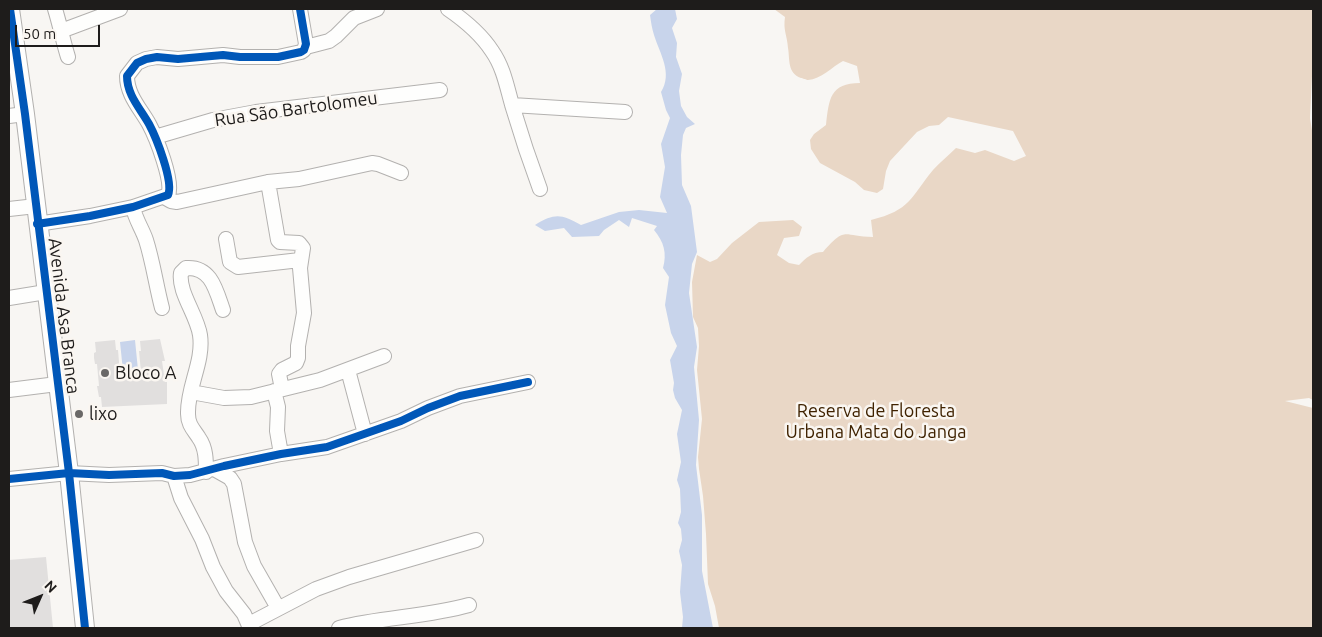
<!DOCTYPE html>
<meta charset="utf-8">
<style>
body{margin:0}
#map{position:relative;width:1322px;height:637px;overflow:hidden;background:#f8f6f3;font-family:Ubuntu,sans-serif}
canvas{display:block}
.frame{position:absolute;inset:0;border:10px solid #1e1c1b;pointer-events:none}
.north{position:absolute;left:15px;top:572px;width:50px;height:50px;-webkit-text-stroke:4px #faf6f1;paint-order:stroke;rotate:46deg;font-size:14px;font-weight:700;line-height:20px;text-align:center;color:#1e1c1b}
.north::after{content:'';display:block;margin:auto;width:18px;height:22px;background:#1e1c1b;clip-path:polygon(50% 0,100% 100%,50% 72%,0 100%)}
.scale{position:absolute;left:15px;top:25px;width:85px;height:22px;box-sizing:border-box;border:2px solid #1e1c1b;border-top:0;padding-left:6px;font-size:15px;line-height:18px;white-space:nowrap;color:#1e1c1b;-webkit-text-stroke:4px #faf6f1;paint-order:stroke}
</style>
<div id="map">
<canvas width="1322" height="637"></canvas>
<div class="frame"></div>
<div class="north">N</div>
<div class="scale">50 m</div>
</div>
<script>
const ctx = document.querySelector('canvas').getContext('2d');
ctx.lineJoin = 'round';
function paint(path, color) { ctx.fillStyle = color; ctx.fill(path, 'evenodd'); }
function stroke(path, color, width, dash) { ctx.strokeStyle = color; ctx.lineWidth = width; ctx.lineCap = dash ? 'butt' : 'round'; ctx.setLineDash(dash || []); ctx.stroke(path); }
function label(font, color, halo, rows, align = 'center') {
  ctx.font = font + ' Ubuntu,sans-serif'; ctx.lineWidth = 5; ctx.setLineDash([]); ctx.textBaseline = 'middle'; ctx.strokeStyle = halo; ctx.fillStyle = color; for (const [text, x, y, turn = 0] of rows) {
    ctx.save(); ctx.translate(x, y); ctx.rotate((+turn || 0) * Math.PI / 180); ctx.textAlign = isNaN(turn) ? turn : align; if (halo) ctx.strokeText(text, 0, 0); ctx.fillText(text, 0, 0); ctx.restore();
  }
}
paint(new Path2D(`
 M774,9H1313V55L1310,118L1313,137V400L1309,398L1285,401L1313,408V628H719L715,606L708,584L706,534L703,496L699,469L698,457L702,419L697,370L699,346L698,328L693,317L692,282L697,255L710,262L717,259L732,243L759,222L793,220L802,227L799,236L784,238L777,255L789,263L799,265C806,258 812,252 823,252C847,225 842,237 873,237L871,220C911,210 910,198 933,170C940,162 949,155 956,148L975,153L985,150L1014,161L1026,156L1013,131L948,117L939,125L929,126L917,132L890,161L886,171L883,189L877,193L864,190L855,182L820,163L811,149L810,140L814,134L826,125C829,99 830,83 860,83L857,66L843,61C832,67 821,79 808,80C807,80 802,78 801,78C787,73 790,59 788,48C787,34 783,31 785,17Z`), '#e9d7c6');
paint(new Path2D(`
 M657,9H675L677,19L672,28L677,43L676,57L682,74L679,91L681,106L687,117L695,124L686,128L683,135L681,155L682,185L691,206L697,252L692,264L689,293L697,347L694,367L699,420L696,465L702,515V571L713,628H682L683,617L680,592L682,565L679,551L682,540L681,529L678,523L681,512L680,489L677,480L681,462L677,434L682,410L675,398L673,390L674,383L670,360L677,346L671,333L665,305L669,277L663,268C667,253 664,242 654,230L657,226L632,218L629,227L619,220L604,230L599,236L572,237L564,228L545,231L535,225C555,213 561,214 581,225L619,212L639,210L667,213L660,197L665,167L661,144L670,118L666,110L661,92C673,73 660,54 654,35C652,29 651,22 650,15Z
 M135,340L138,370L123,371L120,342Z`), '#c8d4eb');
paint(new Path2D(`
 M160,339L165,361H162L165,382H167V404L102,407L101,397H99L97,386H99L97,364H95L94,358V353L96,352L95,342L115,340L116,350H118L120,374L141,372L139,351H141L140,341Z
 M46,557L53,628H9V560Z`), '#e1dfde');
const minor = new Path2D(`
 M55,9C60,25 63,41 68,57
 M448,9C464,20 481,34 492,51C504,68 507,88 513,108C521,135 530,162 540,189
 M61,31L120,9
 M306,47L329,41L336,36L354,18L377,9
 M512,105L625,112
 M9,116L25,114
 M155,137L213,120L256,112L440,90
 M268,182L278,240L280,242L299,243L303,248L300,268L304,313L298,346V358L296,363L282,370L279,374L282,389
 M164,197L171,201L177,202L268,182L299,179L372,163L378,164L401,173
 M133,207C135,219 142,228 146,240C153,262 156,285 162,308
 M9,209L36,206
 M37,224L90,216L133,207L168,195C174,182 156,137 149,124C140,108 127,95 127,76L137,63L146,59L157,57L178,59L223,55L240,57H278L301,52L304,50L306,44L300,9
 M226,239L230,262L238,267L300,260
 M9,298L46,292
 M348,370L365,434
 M9,390L57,384
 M274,391L278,407L277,431L281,454
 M191,392L224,398L251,397L320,380L384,356
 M214,469L230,478L234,484L245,542L254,566L278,608
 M206,472C206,460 206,448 199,438C194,430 188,425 188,414C187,387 204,362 200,335C197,315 178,292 181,273L186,268C211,266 216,290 223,310
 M174,476L181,498L202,539L213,567L226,591L244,614L250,628
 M9,479L69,473L109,475L162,473L174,476L190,475L224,466L281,454L327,447L401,421L428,408L460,396L528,382
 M249,624L316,589L349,577L476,540
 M339,628C382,617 427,617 469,605`);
const tertiary = new Path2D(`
 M10,9L25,114L69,473L85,628`);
stroke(minor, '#b3b1af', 16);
stroke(tertiary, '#b3b1af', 20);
stroke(minor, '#fefefd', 14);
stroke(tertiary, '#fefefd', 18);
stroke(new Path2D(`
 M10,9L25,114L69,473L85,628
 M37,224L90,216L133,207L168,195C174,182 156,137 149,124C140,108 127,95 127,76L137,63L146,59L157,57L178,59L223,55L240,57H278L301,52L304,50L306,44L300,9
 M9,479L69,473L109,475L162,473L174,476L190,475L224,466L281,454L327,447L401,421L428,408L460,396L528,382`), '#0057b8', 8);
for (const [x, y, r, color] of [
 [105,373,5,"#6a6867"],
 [79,414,5,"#6a6867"]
]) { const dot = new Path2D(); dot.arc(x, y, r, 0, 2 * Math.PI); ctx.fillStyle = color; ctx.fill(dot); stroke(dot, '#faf6f1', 2); }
label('18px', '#1e1c1b', '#faf6f1', [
 ["Rua São Bartolomeu",296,109,-8],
 ["Avenida Asa Branca",64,316,83]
]);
label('18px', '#1e1c1b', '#faf6f1', [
 ["Bloco A",115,373],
 ["lixo",89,414]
], 'left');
label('18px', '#3f2200', '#faf6f1', [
 ["Reserva de Floresta",876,411],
 ["Urbana Mata do Janga",876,432]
]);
</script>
